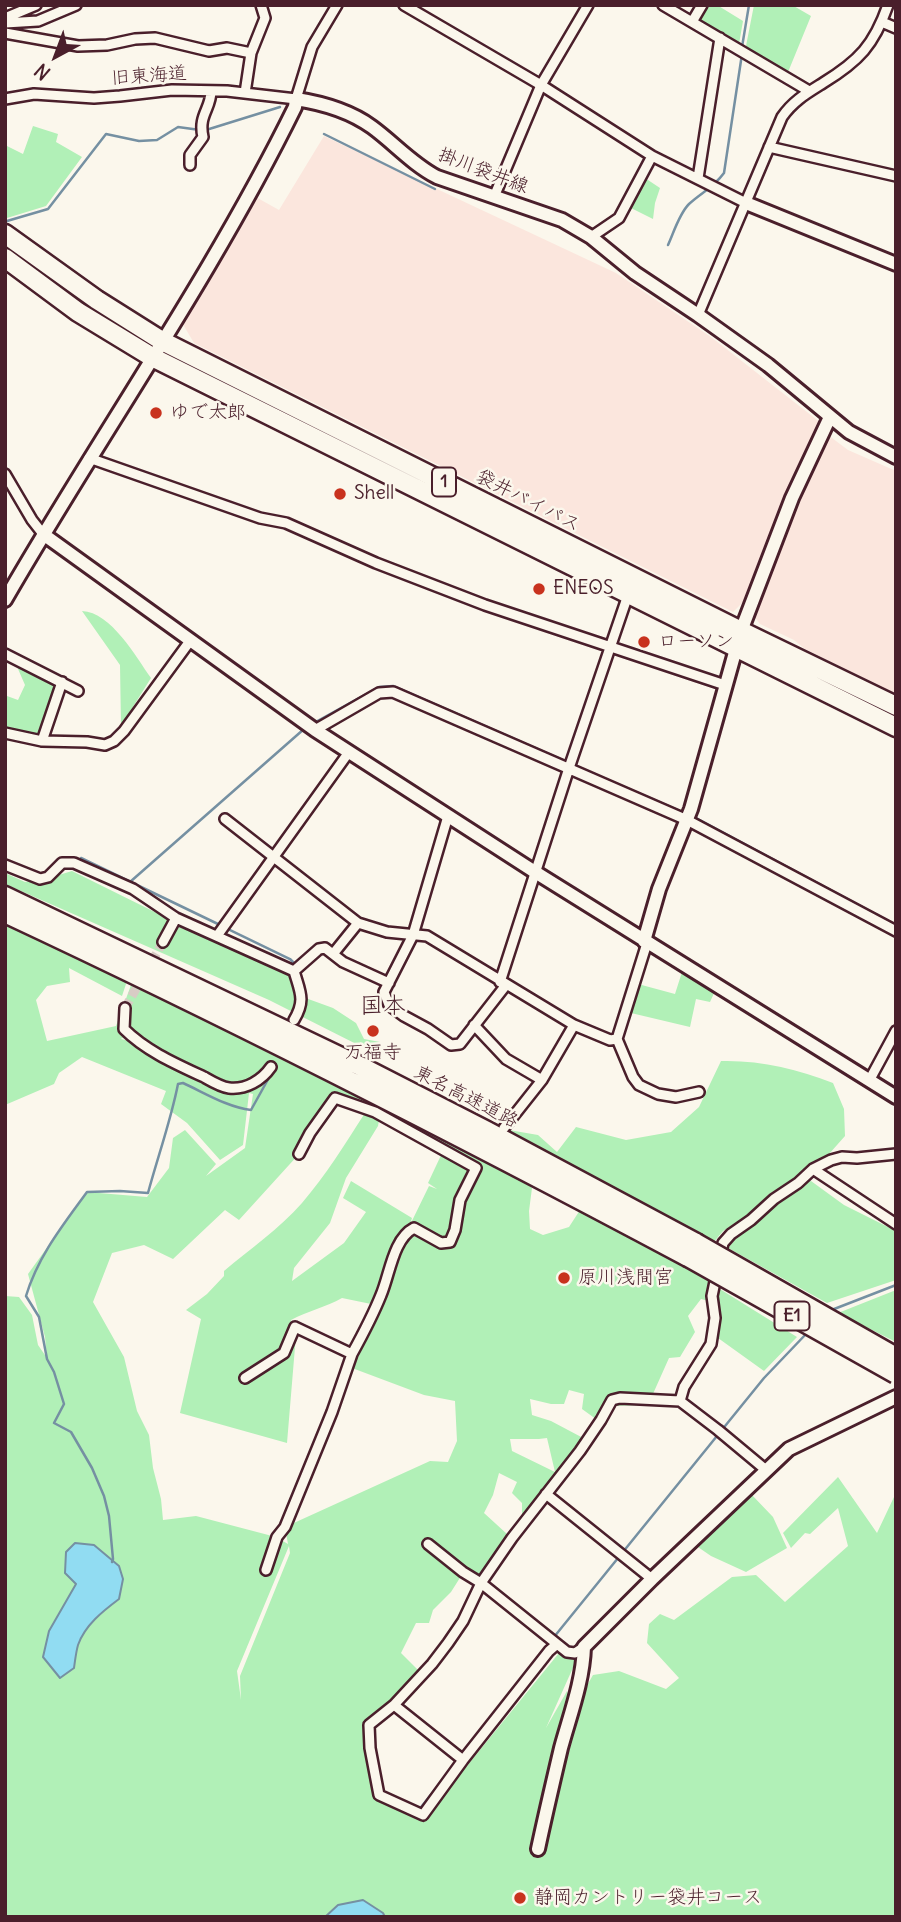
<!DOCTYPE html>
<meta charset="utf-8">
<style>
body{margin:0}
#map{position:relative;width:901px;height:1922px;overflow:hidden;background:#fbf7ec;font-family:Delius,sans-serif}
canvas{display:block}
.frame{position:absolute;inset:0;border:7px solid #4a1f2b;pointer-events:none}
.north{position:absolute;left:21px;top:21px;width:70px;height:70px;-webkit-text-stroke:5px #fbf7ec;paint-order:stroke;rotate:221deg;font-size:19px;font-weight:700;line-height:28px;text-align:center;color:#4a1f2b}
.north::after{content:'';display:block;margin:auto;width:24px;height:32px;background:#4a1f2b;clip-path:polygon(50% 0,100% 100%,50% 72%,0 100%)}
</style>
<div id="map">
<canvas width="901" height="1922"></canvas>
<div class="frame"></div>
<div class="north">N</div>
</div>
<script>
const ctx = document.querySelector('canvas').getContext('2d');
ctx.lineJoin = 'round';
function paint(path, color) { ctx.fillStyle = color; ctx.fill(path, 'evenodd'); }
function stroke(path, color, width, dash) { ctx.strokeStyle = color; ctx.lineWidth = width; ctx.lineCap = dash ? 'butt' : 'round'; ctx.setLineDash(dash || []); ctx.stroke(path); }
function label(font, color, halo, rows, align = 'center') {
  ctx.font = font + ' Delius,"Klee One",sans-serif'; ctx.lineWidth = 5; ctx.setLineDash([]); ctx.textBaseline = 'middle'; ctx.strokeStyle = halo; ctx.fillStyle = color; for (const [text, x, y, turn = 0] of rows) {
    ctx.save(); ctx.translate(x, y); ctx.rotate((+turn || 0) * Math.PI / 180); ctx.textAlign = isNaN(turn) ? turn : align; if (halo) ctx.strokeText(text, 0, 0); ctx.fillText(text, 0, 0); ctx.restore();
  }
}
paint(new Path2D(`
 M324,136L616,273L711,337L821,423L743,602L733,612L194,343L181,321L254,196L279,210Z
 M828,435L848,450L896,471V694L805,649L794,640L760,624L753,615L796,502Z`), '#fbe6dd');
paint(new Path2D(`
 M706,5H717L743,21L739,44L698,21Z
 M754,5H792L811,16L786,77L746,46Z
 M33,126L58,134L56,142L82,157L46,206L7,218L5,216V145L23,154Z
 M645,178L660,188L655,203L653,219L629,207Z
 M82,611C111,612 136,657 151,678L121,726L120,665Z
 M15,662L61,685L42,741L5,735V698L7,696L18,700L25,685Z
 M72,871L181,925L294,971L300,996L333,1008L356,1023L364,1039L380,1042V1056L269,1000L5,884V873L25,882L49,878Z
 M5,924L127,981L122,996L69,968L70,982L47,986L36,1000L47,1041L116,1026L131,985L360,1094L523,1181L532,1188L529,1211L530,1229L543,1235L569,1227L580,1210L670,1253L715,1283V1286L797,1337L764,1371L718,1338L713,1302L701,1299L688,1316L695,1332L680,1357L669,1358L648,1405L615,1406L600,1422L582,1409L584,1394L569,1390L564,1404H551L530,1399L532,1415L551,1421L585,1439L581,1451L522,1517V1503L512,1493L517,1482L499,1473L493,1495L484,1513L507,1534L478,1582L463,1573L451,1592L433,1610L429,1623H416L401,1653L420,1672L394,1705L366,1725L379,1795L423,1815L459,1769L466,1767L559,1653L576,1661L546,1728L567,1691L570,1700L571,1713L593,1675L619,1671L666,1689L679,1678L647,1643L649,1624L660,1614L674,1620L732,1577L756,1575L785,1602L848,1546L838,1508L810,1534L805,1533L791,1548L783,1533L838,1477L877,1533L894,1497L896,1486V1917H5V1296L19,1297L32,1315L38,1345L47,1358L45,1337L28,1274L87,1192L147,1197L169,1168L173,1138L185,1130L216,1164L206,1176L245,1148L253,1094L249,1093L243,1145L220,1160L187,1123L161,1104L166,1091L82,1057L59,1073L54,1084L5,1105ZM122,1038L150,1044L177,1060L247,1092L230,1093L143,1044L121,1039ZM335,1093L385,1115L443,1151L428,1183L437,1189L429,1186L409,1227L412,1218L351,1181L343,1198L366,1212L344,1243L292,1281L294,1268L330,1223L346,1178L378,1126L380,1115L365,1113C345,1144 326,1175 302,1203C279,1229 250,1249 224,1271V1276L207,1294L186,1310L201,1319L180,1413L287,1443L296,1335L291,1320C308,1311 326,1307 342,1298L376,1305L352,1368L424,1395L455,1401L457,1441L448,1462L430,1461L285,1527L288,1544L276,1537L196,1516L163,1520L161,1499L153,1468L149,1435L137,1411L124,1357L93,1302L112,1253L144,1245L173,1259L225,1210L239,1220L299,1154L319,1114ZM547,1438L555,1472L512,1451L510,1439H539ZM289,1546L290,1553L240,1676L241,1700L237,1671Z
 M682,972L715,991L710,1002L696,999L690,1027L631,1013L638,984L675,994Z
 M721,1061C760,1060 797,1069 833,1083L844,1109L845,1136L821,1163L769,1194L749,1215L723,1231L713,1243L509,1130L538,1135L557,1152L576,1127L626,1140L671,1132L699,1107Z
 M811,1181L844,1205L896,1231V1280L827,1303L728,1248C748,1225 780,1186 811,1181Z
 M896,1290V1342L838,1313Z
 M751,1494L773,1517L787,1548L746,1572L711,1556L695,1545Z`), '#b1f0b7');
const water = new Path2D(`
 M75,1543L94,1545L119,1566L123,1579L119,1599C103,1611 85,1625 78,1645C76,1652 75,1661 74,1668L60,1678L43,1657L49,1631L76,1584L65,1573L66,1552Z
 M363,1900L383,1913L385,1917H325L338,1905Z`);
paint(water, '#91dcf2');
stroke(water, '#7590a2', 2);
stroke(new Path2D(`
 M742,47L749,5
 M206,130L280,107
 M324,134L435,189
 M7,221L48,209L106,134L139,141L157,140L178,127L200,130
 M668,245C674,232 679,214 689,204C702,192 713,188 724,173L742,54
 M312,724L379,687L393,686L567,762
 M573,765L682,812
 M696,818L896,925
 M81,858L220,925
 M130,882L304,729
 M226,928L290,959L297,966
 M297,1021C312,1003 305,992 299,972
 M829,1311L896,1285
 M112,1562L113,1559L109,1516L104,1496L92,1468L71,1432L54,1423L64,1404L54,1372L47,1359L39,1317L26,1296C38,1256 63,1225 87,1192L120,1191L148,1193C158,1156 171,1120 178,1084L183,1083C205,1093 227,1107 251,1110L271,1074
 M554,1637L764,1378L807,1333
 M478,1734L550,1642
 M418,1811L455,1764`), '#7590a2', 2.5);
stroke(new Path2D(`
 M125,1008L163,942`), '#d8ccc5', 9, [9, 4.5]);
const street = new Path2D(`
 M404,5L541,85L652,156L746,203
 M663,5L809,91
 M5,18L36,5
 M692,22L702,5
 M882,22L896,28
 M5,23L38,21L76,5
 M5,33L78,46L107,45L135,39L155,38L209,51L227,48L251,53
 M245,93L251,53L265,18L261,5
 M5,99L34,94L94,98L120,96L172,90L227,91L296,99L312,47L337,5
 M769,147L896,176
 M190,165V155L203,137C198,115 211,109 211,91
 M698,178L720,38
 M494,197L541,85L588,5
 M591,237L619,218L652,156
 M698,315L782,117C793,101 807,93 823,83C859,61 874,45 888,5
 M89,458L260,518L286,523L376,563L485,605L725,685
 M5,474L32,520L43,534
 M5,654L78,691
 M315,730L379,693L393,692L687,820L896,931
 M5,733L42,741L87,742L105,745L114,741L124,731L190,641
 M42,741L62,682
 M448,816L413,935L384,992L389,1005L404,1016L428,1029L451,1045L460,1044L506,985
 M225,819L358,923L387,932L427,936L574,1025L610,1040L617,1039L647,943
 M5,865L40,879L48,877L62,863H74L133,889L176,918L294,971C300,992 306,1000 294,1020
 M217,936L349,752
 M163,942L176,918
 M333,954L358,923
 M294,971L319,949L325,948L343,962L389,983
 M500,982L569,768L628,595
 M125,1008L124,1029C146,1051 176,1064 204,1077C211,1081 221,1087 229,1088C246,1090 262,1080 271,1067
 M474,1025L506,1059L542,1080
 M617,1039L633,1077L639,1085L658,1094L676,1097L699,1092
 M869,1081L896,1031
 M504,1128L542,1080L574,1025
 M813,1169L896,1224
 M720,1258L723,1243L731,1234L751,1220L774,1199L798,1183L813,1169L831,1160L842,1157L857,1158L896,1154
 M245,1378L284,1353L295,1327L352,1354C363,1334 373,1315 381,1295C390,1274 393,1239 414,1228L441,1243L450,1242L455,1230L460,1200L476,1168L375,1112L335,1098L310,1133L299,1154
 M680,1401L684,1387L711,1344L715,1318L712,1296L717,1272
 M546,1494L652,1579
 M428,1544L463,1572L481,1583L567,1652L575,1653L584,1647
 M266,1570L277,1537L285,1527L332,1412L352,1354
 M557,1644L549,1651L463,1760L423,1815L379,1795L370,1748L369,1725L394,1705L432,1664L448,1643L463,1621L481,1583L512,1538L580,1451L601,1420L612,1400L620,1398L680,1401L718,1430L766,1470
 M394,1705L463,1760`);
const secondary = new Path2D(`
 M746,203L896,264
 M43,534L315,730L535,872L896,1097
 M5,600C100,435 211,278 295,107L296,99C322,103 350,111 372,127C394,143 412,164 437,177L562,220L591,237L635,273L698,315L768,365L849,432L896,457
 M644,941L659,889L691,809L741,631L792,498L830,417
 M538,1849C545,1816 553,1782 561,1748C570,1715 583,1681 584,1647L652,1579L789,1449L896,1397`);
const highway = new Path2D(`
 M5,234L97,300L162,341L741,631L896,706
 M5,258L78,312L152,357L896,727
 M5,896L360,1066L487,1131L696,1243
 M5,913C236,1021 463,1137 688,1257`);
stroke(street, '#4a1f2b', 14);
stroke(secondary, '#4a1f2b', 18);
stroke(highway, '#4a1f2b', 23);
stroke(street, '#fbf7ec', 9);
stroke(secondary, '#fbf7ec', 12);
stroke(highway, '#fbf7ec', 18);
const highwayBridge = new Path2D(`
 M696,1243L896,1357
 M688,1257L896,1374`);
stroke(highwayBridge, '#4a1f2b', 23, []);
stroke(highwayBridge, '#fbf7ec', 18);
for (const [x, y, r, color] of [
 [156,413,7,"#c8321e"],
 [340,494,7,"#c8321e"],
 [539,589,7,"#c8321e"],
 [644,642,7,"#c8321e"],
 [373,1031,7,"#c8321e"],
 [564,1278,7,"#c8321e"],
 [520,1898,7,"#c8321e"]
]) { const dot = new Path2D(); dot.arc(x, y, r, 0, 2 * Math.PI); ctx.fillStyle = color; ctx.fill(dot); stroke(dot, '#fbf7ec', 2.5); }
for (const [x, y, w] of [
 [444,482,24],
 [792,1316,35]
]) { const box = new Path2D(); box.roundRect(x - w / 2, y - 14.5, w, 29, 5); ctx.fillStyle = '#fbf7ec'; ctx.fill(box); stroke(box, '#4a1f2b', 2); }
label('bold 18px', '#4a1f2b', null, [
 ["1",444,482],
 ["E1",792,1316]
]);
label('19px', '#4a1f2b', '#fbf7ec', [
 ["旧東海道",149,76,-4],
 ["掛川袋井線",483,171,21],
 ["袋井バイパス",528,501,27],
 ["東名高速道路",466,1097,27]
]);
label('19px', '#4a1f2b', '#fbf7ec', [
 ["ゆで太郎",170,413],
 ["Shell",354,494],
 ["ENEOS",553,589],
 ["ローソン",658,642],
 ["万福寺",373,1053,"center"],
 ["原川浅間宮",578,1278],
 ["静岡カントリー袋井コース",534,1898]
], 'left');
label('23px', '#4a1f2b', '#fbf7ec', [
 ["国本",383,1006]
]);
</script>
